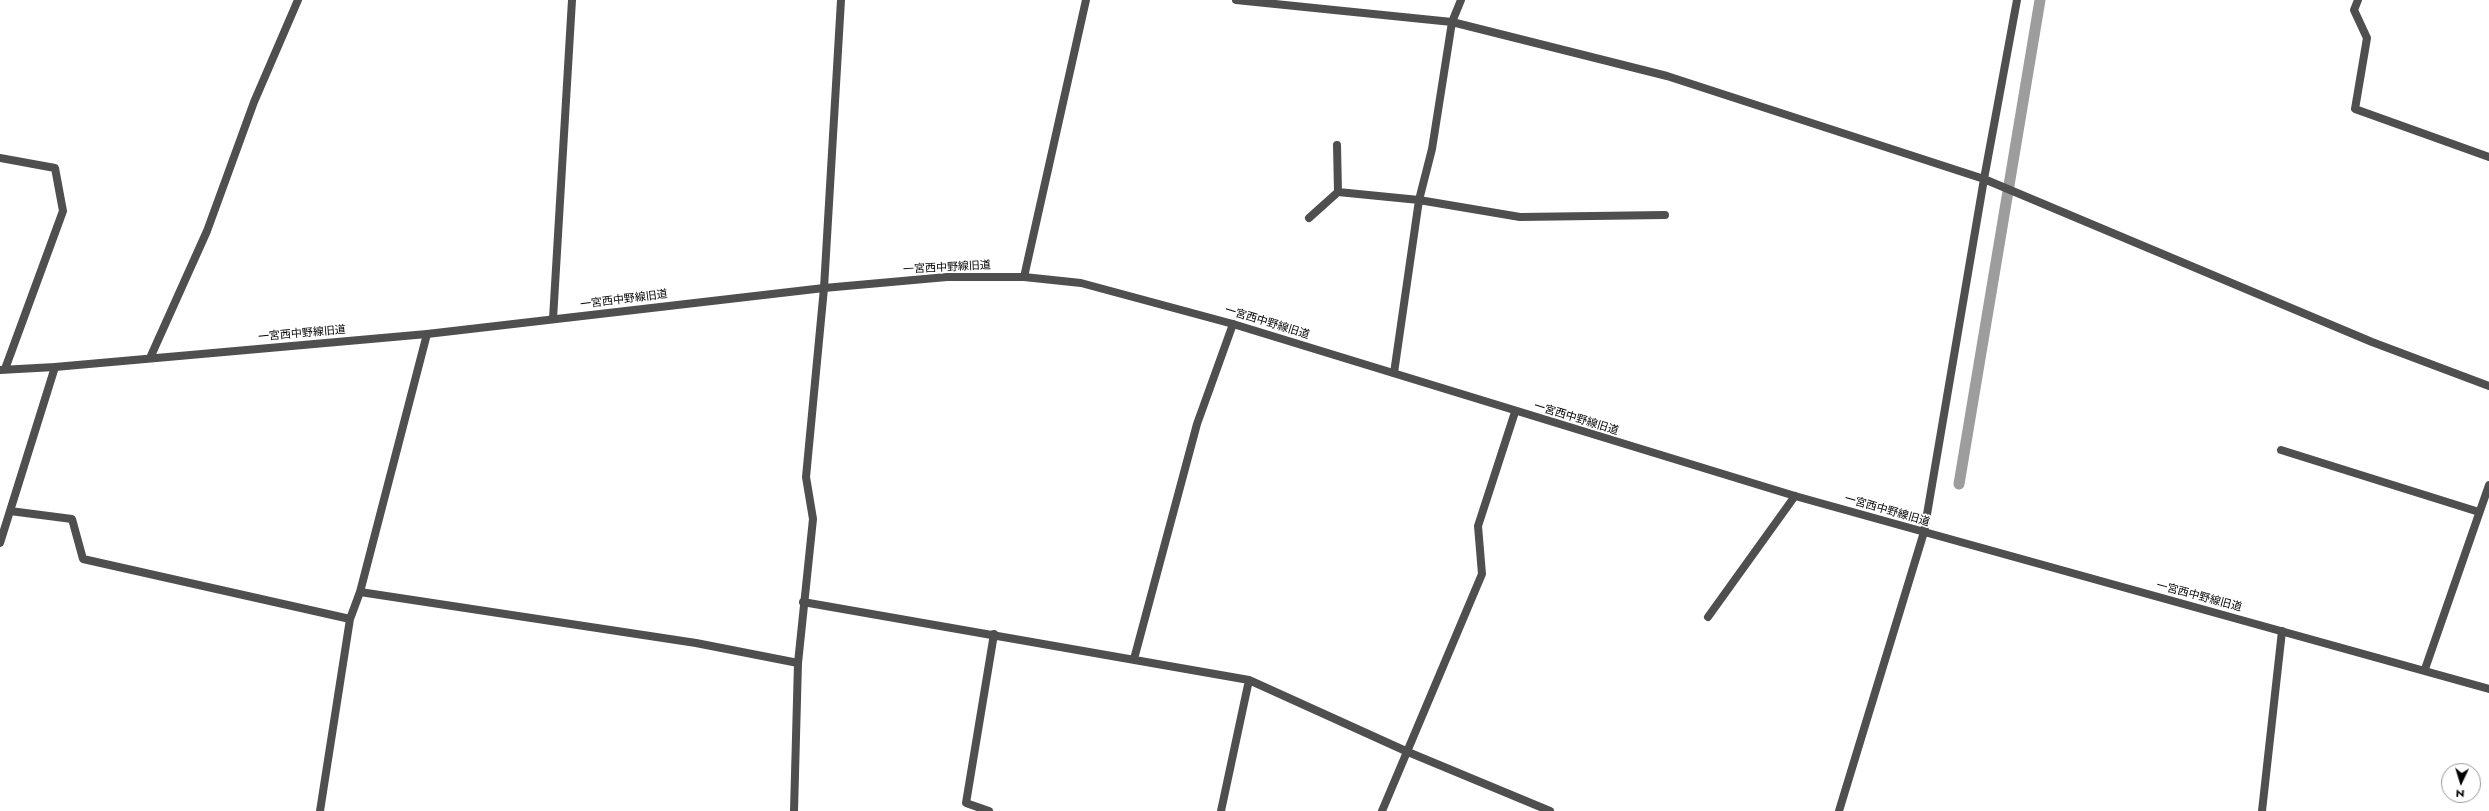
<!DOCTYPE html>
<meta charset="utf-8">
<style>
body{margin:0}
#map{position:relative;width:2489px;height:811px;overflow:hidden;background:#fff;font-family:Jost,sans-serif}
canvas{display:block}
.north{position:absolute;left:2441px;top:763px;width:40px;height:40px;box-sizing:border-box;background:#fff;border:1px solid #999;border-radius:50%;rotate:184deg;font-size:11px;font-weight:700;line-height:16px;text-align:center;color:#000}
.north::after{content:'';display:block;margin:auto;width:14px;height:18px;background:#000;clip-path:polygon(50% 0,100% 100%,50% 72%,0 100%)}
</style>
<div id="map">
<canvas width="2489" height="811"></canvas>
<div class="north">N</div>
</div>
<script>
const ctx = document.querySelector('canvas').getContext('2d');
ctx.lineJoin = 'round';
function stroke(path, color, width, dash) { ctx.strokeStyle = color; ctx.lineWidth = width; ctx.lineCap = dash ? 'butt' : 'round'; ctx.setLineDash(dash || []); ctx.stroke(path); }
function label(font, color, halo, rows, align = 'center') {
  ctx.font = font + ' Jost,"Noto Sans JP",sans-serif'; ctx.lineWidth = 3.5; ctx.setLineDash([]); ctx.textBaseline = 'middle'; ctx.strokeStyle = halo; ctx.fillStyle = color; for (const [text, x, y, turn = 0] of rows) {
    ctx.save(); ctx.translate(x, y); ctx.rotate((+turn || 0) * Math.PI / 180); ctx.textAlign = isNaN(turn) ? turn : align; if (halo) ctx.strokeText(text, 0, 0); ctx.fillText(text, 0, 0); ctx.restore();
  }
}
stroke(new Path2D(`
 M1959,484L2040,0`), '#9d9d9d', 11);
stroke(new Path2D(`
 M1236,0L1452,22L1667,76L1984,179L2372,342L2489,386
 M2358,0L2354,10L2367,38L2355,109L2489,157
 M0,158L55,168L63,211L5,369
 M1338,192L1419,200L1520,217L1665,215
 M1309,218L1338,192L1337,145
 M1024,277L1086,0
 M553,319L572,0
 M1394,373L1419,200L1432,149L1452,22L1461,0
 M2281,450L2479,512
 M10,511L72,519L83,559L350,619
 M0,543L55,367
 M360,592L696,643L798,663
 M803,602L1249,680L1408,752L1550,811
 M1708,617L1795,496
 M1134,659L1197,424L1233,324
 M2425,669L2489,485
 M320,811L350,619L360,592L427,334
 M794,811L798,663L813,519L806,477L824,288L841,0
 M989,811L966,803L994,634
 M1221,811L1249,680
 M1382,811L1482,574L1478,526L1515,412
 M1839,811L1924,532L1984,179L2017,0
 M2262,811L2282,631`), '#4f4f4f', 8);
stroke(new Path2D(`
 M150,358L207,231L254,102L298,0
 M0,370L55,367L427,334L824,288L947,277H1024L1081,283L1233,324L1795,496L2489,689`), '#4f4f4f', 8);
label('11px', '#000', '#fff', [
 ["一宮西中野線旧道",947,268,-3],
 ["一宮西中野線旧道",624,300,-7],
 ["一宮西中野線旧道",1267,323,17],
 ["一宮西中野線旧道",302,334,-5],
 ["一宮西中野線旧道",1576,419,17],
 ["一宮西中野線旧道",1887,511,16],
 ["一宮西中野線旧道",2199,597,15]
]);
</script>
